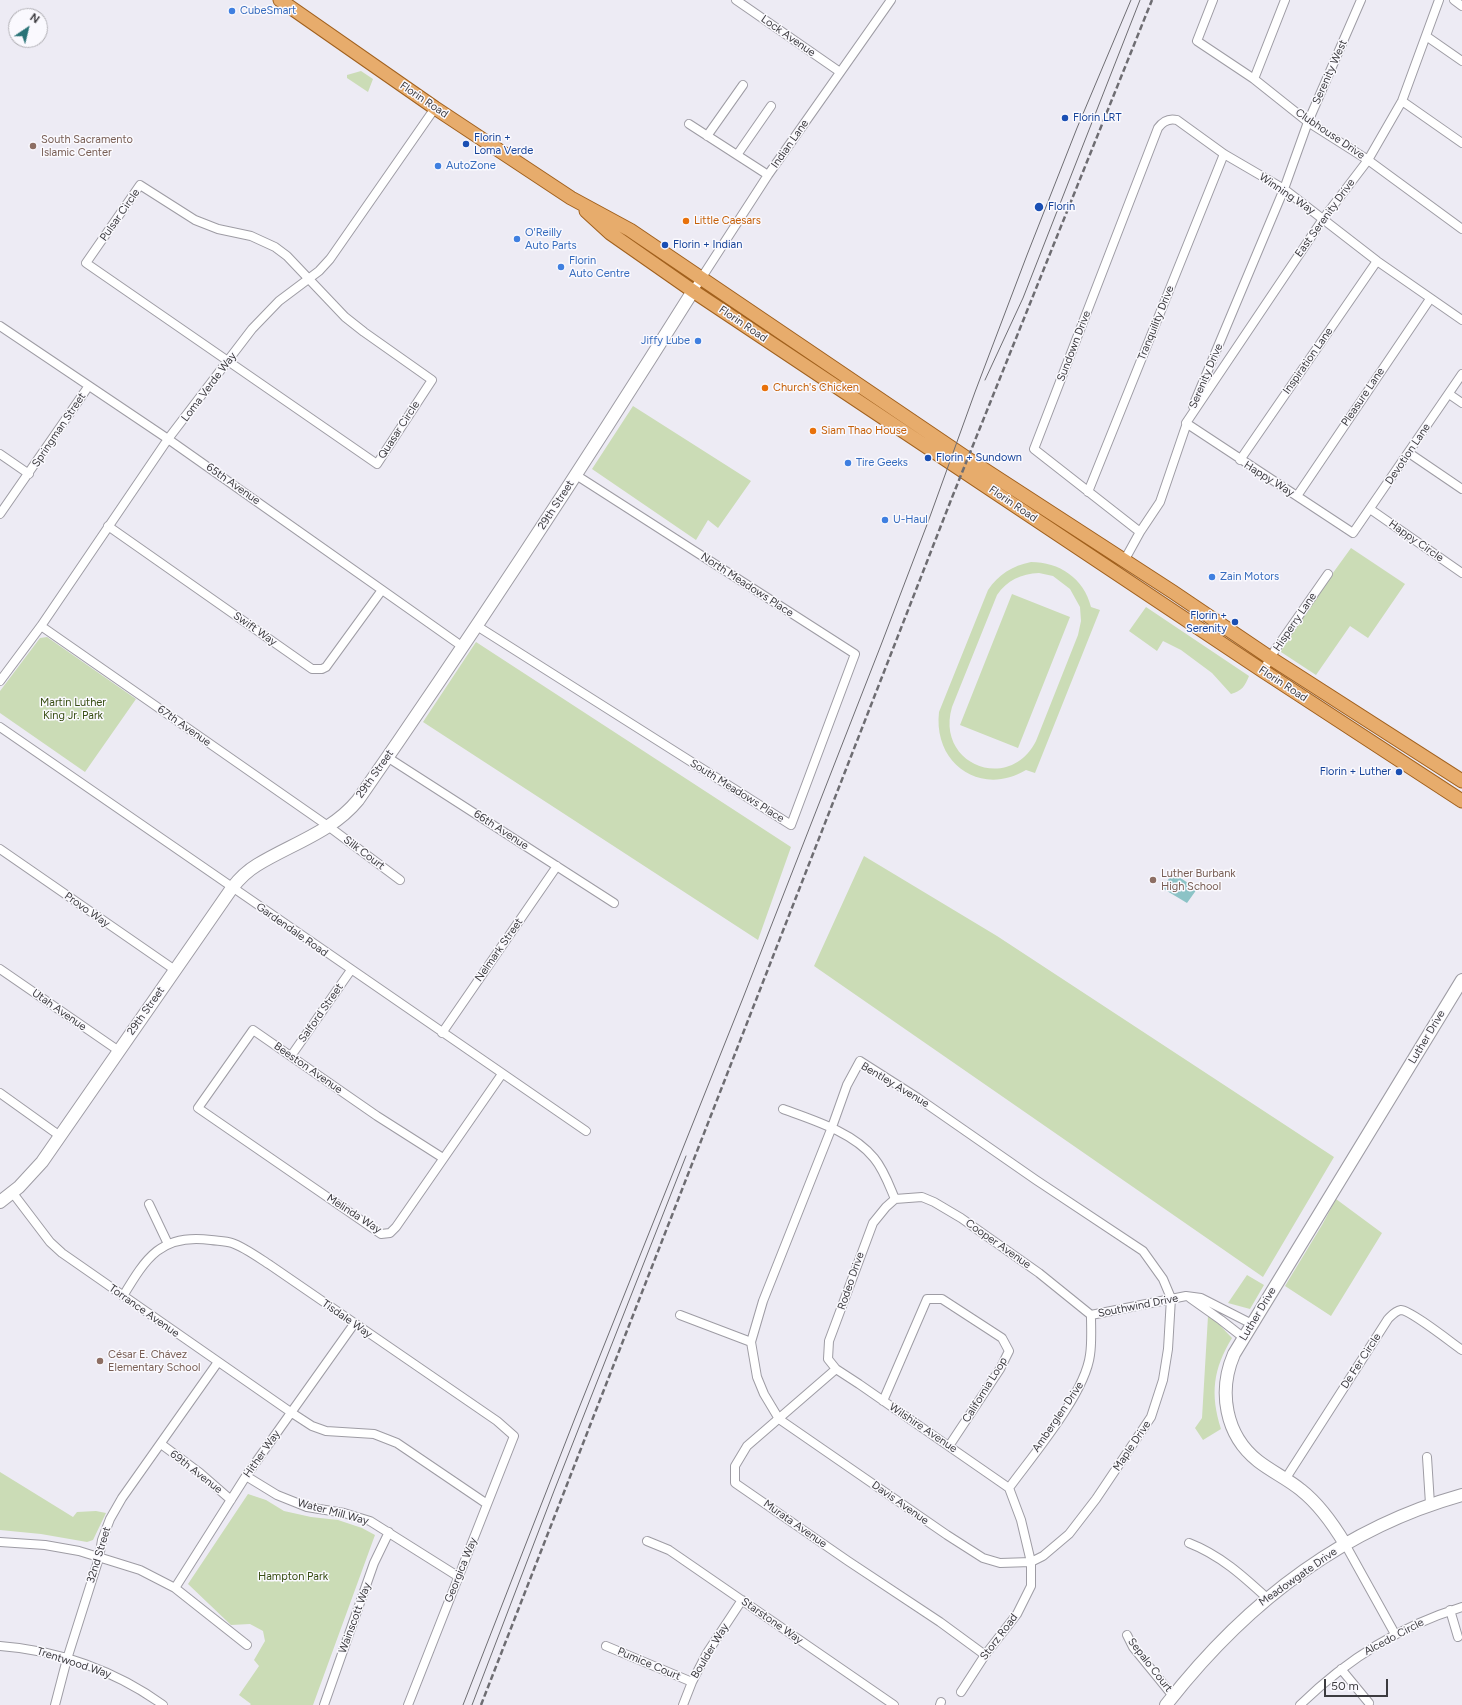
<!DOCTYPE html>
<meta charset="utf-8">
<style>
body{margin:0}
#map{position:relative;width:1462px;height:1705px;overflow:hidden;background:#edebf4;font-family:Figtree,sans-serif}
canvas{display:block}
.north{position:absolute;left:8px;top:8px;width:40px;height:40px;box-sizing:border-box;background:#faf9fe;border:1px solid #aeadb2;border-radius:50%;rotate:35deg;font-size:11px;font-weight:700;line-height:16px;text-align:center;color:#3c3b3f}
.north::after{content:'';display:block;margin:auto;width:14px;height:18px;background:#297377;clip-path:polygon(50% 0,100% 100%,50% 72%,0 100%)}
.scale{position:absolute;left:1324px;top:1679px;width:64px;height:18px;box-sizing:border-box;border:2px solid #3c3b3f;border-top:0;padding-left:5px;font-size:12px;line-height:14px;white-space:nowrap;color:#3c3b3f;-webkit-text-stroke:3px #faf9fe;paint-order:stroke}
</style>
<div id="map">
<canvas width="1462" height="1705"></canvas>
<div class="north">N</div>
<div class="scale">50 m</div>
</div>
<script>
const ctx = document.querySelector('canvas').getContext('2d');
ctx.lineJoin = 'round';
function paint(path, color) { ctx.fillStyle = color; ctx.fill(path, 'evenodd'); }
function stroke(path, color, width, dash) { ctx.strokeStyle = color; ctx.lineWidth = width; ctx.lineCap = dash ? 'butt' : 'round'; ctx.setLineDash(dash || []); ctx.stroke(path); }
function label(font, color, halo, rows, align = 'center') {
  ctx.font = font + ' Figtree,sans-serif'; ctx.lineWidth = 3; ctx.setLineDash([]); ctx.textBaseline = 'middle'; ctx.strokeStyle = halo; ctx.fillStyle = color; for (const [text, x, y, turn = 0] of rows) {
    ctx.save(); ctx.translate(x, y); ctx.rotate((+turn || 0) * Math.PI / 180); ctx.textAlign = isNaN(turn) ? turn : align; if (halo) ctx.strokeText(text, 0, 0); ctx.fillText(text, 0, 0); ctx.restore();
  }
}
paint(new Path2D(`
 M361,71L373,79L368,92L347,78V75Z
 M633,406L751,481L718,528L708,520L696,540L592,469Z
 M1351,548L1405,584L1368,638L1350,626L1316,675L1281,652L1283,642Z
 M1031,562C1059,562 1084,578 1091,607L1100,610L1035,773L1026,770C981,797 933,764 939,712L988,590C999,574 1012,566 1031,562ZM1039,573L1053,576L1070,589L1080,607L1081,621L1078,635L1036,741C1009,794 935,764 952,707L997,595C1007,580 1021,574 1039,573Z
 M1012,594L1070,617L1018,748L960,725Z
 M1146,607L1249,676C1245,686 1242,691 1231,694L1212,673L1181,650L1163,641L1157,651L1129,631Z
 M47,637L136,699L85,772L0,713V691L40,638Z
 M476,642L791,847L758,940L423,722Z
 M864,856L997,936L1334,1157L1263,1277L814,966Z
 M1336,1199L1382,1233L1331,1316L1285,1286L1322,1225Z
 M1247,1275L1264,1285L1250,1309L1228,1303Z
 M1208,1316L1212,1317L1232,1338C1213,1369 1210,1394 1221,1429L1203,1440L1195,1428L1202,1418Z
 M0,1472L73,1517L77,1512L96,1511L106,1513L93,1540L87,1542L41,1534L0,1530Z
 M248,1494L266,1500L284,1511L311,1517L338,1520L362,1528L375,1535L313,1705H250L251,1704L239,1695L259,1666L254,1660L265,1641L263,1631L250,1624L231,1625L188,1584Z`), '#cbdcb6');
paint(new Path2D(`
 M1173,873L1197,889L1187,903L1162,888Z`), '#8cc3c6');
const street = new Path2D(`
 M736,0L840,72
 M1213,0L1197,41L1254,79L1308,122L1368,160L1462,229
 M1439,0L1402,101L1368,160L1323,219L1186,423L1353,533L1462,374
 M1454,0L1462,6
 M1426,36L1462,61
 M1254,79L1285,0
 M1402,101L1462,143
 M689,124L768,175
 M707,136L743,85
 M737,155L771,106
 M140,185L195,220L218,229L251,236L275,247L287,256L345,317L364,332L432,380L377,464L86,263Z
 M693,291L768,175L891,0
 M0,326L168,439L463,647
 M1449,394L1462,403
 M1193,406L1284,189L1308,122L1361,0
 M1409,453L1462,489
 M0,454L29,474
 M1240,460L1377,261
 M1088,492L1224,154
 M1297,496L1430,299
 M1370,509L1462,573
 M0,514L88,387
 M108,526L312,669H322L326,667L382,590
 M1140,532L1034,449L1158,128C1163,121 1169,118 1177,120L1224,154L1284,189L1377,261L1462,320
 M1124,561L1140,532L1160,502L1188,420
 M41,626L328,826L400,880
 M477,626L791,825L855,654L576,475
 M1263,671L1275,650L1328,574
 M0,681L41,626L168,439L252,329L279,301L319,271L330,259L435,108
 M0,727L586,1131
 M387,757L614,903
 M0,849L175,970
 M0,969L119,1051
 M442,1033L557,866
 M291,1056L351,970
 M860,1061L918,1098L1036,1180L1143,1251L1163,1279L1171,1298L1168,1349L1163,1380L1151,1417L1096,1499L1069,1534L1043,1556L1031,1562L1000,1563L983,1558L947,1535L779,1419L764,1394L757,1377L751,1342L763,1301L832,1127L847,1085Z
 M0,1093L60,1136
 M783,1109C813,1120 853,1132 874,1158C884,1170 889,1185 895,1199
 M443,1158L377,1116L253,1030L198,1108L381,1234L390,1233L396,1227L502,1074
 M12,1192L50,1242L62,1253L292,1413L312,1426L326,1431L374,1434L397,1443L487,1504
 M895,1199L886,1207L873,1223L829,1341L828,1359L836,1369L859,1384L1009,1488
 M895,1199L922,1197L934,1202L961,1218L1039,1273L1091,1315
 M149,1204L168,1244
 M123,1296C146,1258 161,1233 211,1240C218,1241 226,1241 232,1243C244,1247 259,1258 270,1265L497,1421L514,1436L408,1705
 M1190,1298L1221,1320L1244,1338
 M680,1315L751,1342
 M1091,1315L1186,1296L1201,1298L1252,1324
 M836,1369L747,1446L735,1466V1483L848,1561L940,1622L985,1655
 M883,1401L927,1299H942L1002,1338L1009,1351L1000,1369L949,1446
 M161,1444L200,1473L231,1500
 M1427,1457L1430,1504
 M246,1476L277,1495L307,1507L344,1513L370,1521L459,1577
 M1286,1478L1388,1319C1392,1315 1395,1311 1401,1310C1410,1310 1452,1343 1462,1350
 M1009,1488C1033,1455 1085,1394 1090,1355C1092,1342 1091,1328 1091,1315
 M647,1541L669,1550L894,1705
 M0,1542L45,1545L79,1551L140,1570L175,1588L247,1645
 M1189,1543C1220,1555 1243,1576 1267,1598
 M1345,1544L1395,1634
 M175,1588L246,1476L354,1324
 M1450,1610L1458,1637
 M1127,1635L1133,1647L1173,1696
 M0,1646C58,1650 116,1671 163,1705
 M606,1646L692,1682
 M1341,1669L1369,1703
 M961,1692L985,1655L1017,1614L1031,1586V1562L1021,1520L1009,1488
 M55,1705L67,1659L99,1558L102,1540L110,1519L122,1498L218,1362
 M324,1705L374,1563L389,1532
 M683,1705L692,1682L707,1653L742,1600
 M940,1705L941,1702
 M1300,1705C1346,1660 1400,1626 1462,1607`);
const secondary = new Path2D(`
 M0,1202L19,1187L42,1162L232,888C239,879 247,871 257,865C291,844 332,832 358,800C474,633 585,463 693,291
 M1345,1544C1333,1524 1320,1505 1301,1490C1288,1479 1272,1472 1258,1461C1225,1435 1218,1391 1234,1354L1462,980
 M1166,1705C1243,1606 1340,1529 1462,1495`);
const primary = new Path2D(`
 M280,0L435,108L571,198L630,230L968,459L1173,592L1272,659L1462,781
 M586,211L610,233L693,291L1263,671L1462,801`);
stroke(street, '#9e9ca4', 10);
stroke(secondary, '#9e9ca4', 14);
stroke(primary, '#a1601d', 15);
stroke(street, '#fff', 8);
stroke(secondary, '#fff', 12);
stroke(primary, '#e7ac6c', 13);
stroke(new Path2D(`
 M985,380L1023,298L1140,0
 M463,1705L575,1418L743,998L881,645L928,522L975,392L1027,255L1077,128L1131,0
 M472,1705L554,1491L686,1156`), '#6e6d72', 1);
stroke(new Path2D(`
 M481,1705L951,500L1152,0`), '#6e6d72', 2.5, [6, 3]);
for (const [x, y, r, color] of [
 [232,11,4,"#3f7fe0"],
 [1065,118,4,"#1a4fb4"],
 [466,144,4,"#1a4fb4"],
 [33,146,4,"#8d6e63"],
 [438,166,4,"#3f7fe0"],
 [1039,207,5,"#1a4fb4"],
 [686,221,4,"#e8710a"],
 [517,239,4,"#3f7fe0"],
 [665,245,4,"#1a4fb4"],
 [561,267,4,"#3f7fe0"],
 [698,341,4,"#3f7fe0"],
 [765,388,4,"#e8710a"],
 [813,431,4,"#e8710a"],
 [928,458,4,"#1a4fb4"],
 [848,463,4,"#3f7fe0"],
 [885,520,4,"#3f7fe0"],
 [1212,577,4,"#3f7fe0"],
 [1235,622,4,"#1a4fb4"],
 [1399,772,4,"#1a4fb4"],
 [1153,880,4,"#8d6e63"],
 [100,1361,4,"#8d6e63"]
]) { const dot = new Path2D(); dot.arc(x, y, r, 0, 2 * Math.PI); ctx.fillStyle = color; ctx.fill(dot); stroke(dot, '#faf9fe', 1.5); }
label('11px', '#366cbe', '#faf9fe', [
 ["CubeSmart",240,11],
 ["AutoZone",446,166],
 ["O'Reilly",525,233],
 ["Auto Parts",525,246],
 ["Florin",569,261],
 ["Auto Centre",569,274],
 ["Jiffy Lube",690,341,"right"],
 ["Tire Geeks",856,463],
 ["U-Haul",893,520],
 ["Zain Motors",1220,577]
], 'left');
label('11px', '#3c3b3f', '#faf9fe', [
 ["Lock Avenue",788,36,35],
 ["Serenity West",1330,72,-66],
 ["Florin Road",424,100,34],
 ["Clubhouse Drive",1330,134,34],
 ["Indian Lane",790,144,-55],
 ["Winning Way",1287,194,34],
 ["Pulsar Circle",120,215,-55],
 ["East Serenity Drive",1325,218,-54],
 ["Tranquility Drive",1156,323,-68],
 ["Florin Road",743,324,34],
 ["Sundown Drive",1074,346,-69],
 ["Inspiration Lane",1308,361,-55],
 ["Serenity Drive",1206,376,-67],
 ["Loma Verde Way",209,387,-53],
 ["Pleasure Lane",1363,397,-56],
 ["Springman Street",59,430,-56],
 ["Quasar Circle",399,430,-57],
 ["Devotion Lane",1408,454,-56],
 ["Happy Way",1269,479,32],
 ["65th Avenue",233,484,35],
 ["Florin Road",1013,504,34],
 ["29th Street",556,505,-57],
 ["Happy Circle",1416,541,35],
 ["North Meadows Place",747,585,33],
 ["Hisperry Lane",1295,622,-56],
 ["Swift Way",255,629,35],
 ["Florin Road",1283,684,33],
 ["67th Avenue",184,726,35],
 ["29th Street",375,774,-55],
 ["South Meadows Place",737,791,32],
 ["66th Avenue",501,830,33],
 ["Silk Court",364,853,37],
 ["Provo Way",87,910,35],
 ["Gardendale Road",292,930,35],
 ["Nelmark Street",499,950,-55],
 ["Utah Avenue",59,1010,35],
 ["29th Street",146,1011,-55],
 ["Salford Street",321,1013,-55],
 ["Luther Drive",1427,1037,-59],
 ["Beeston Avenue",308,1068,35],
 ["Bentley Avenue",895,1085,31],
 ["Melinda Way",354,1214,33],
 ["Cooper Avenue",998,1244,35],
 ["Rodeo Drive",851,1281,-71],
 ["Southwind Drive",1138,1306,-11],
 ["Torrance Avenue",144,1311,35],
 ["Luther Drive",1258,1314,-59],
 ["Tisdale Way",347,1319,35],
 ["De Fer Circle",1361,1361,-57],
 ["California Loop",985,1390,-58],
 ["Amberglen Drive",1058,1417,-56],
 ["Wilshire Avenue",923,1428,34],
 ["Maple Drive",1132,1446,-56],
 ["Hither Way",262,1454,-55],
 ["69th Avenue",196,1472,38],
 ["Davis Avenue",900,1503,35],
 ["Water Mill Way",333,1512,15],
 ["Murata Avenue",795,1524,35],
 ["32nd Street",99,1555,-73],
 ["Georgica Way",461,1570,-68],
 ["Meadowgate Drive",1298,1577,-35],
 ["Wainscott Way",355,1618,-70],
 ["Starstone Way",772,1621,35],
 ["Storz Road",999,1637,-53],
 ["Alcedo Circle",1394,1637,-28],
 ["Boulder Way",710,1651,-59],
 ["Trentwood Way",74,1663,18],
 ["Pumice Court",649,1664,23],
 ["Sepalo Court",1150,1665,52]
]);
label('11px', '#164399', '#faf9fe', [
 ["Florin LRT",1073,118],
 ["Florin +",474,138],
 ["Loma Verde",474,151],
 ["Florin",1048,207],
 ["Florin + Indian",673,245],
 ["Florin + Sundown",936,458],
 ["Florin +",1227,616,"right"],
 ["Serenity",1227,629,"right"],
 ["Florin + Luther",1391,772,"right"]
], 'left');
label('11px', '#785e54', '#faf9fe', [
 ["South Sacramento",41,140],
 ["Islamic Center",41,153],
 ["Luther Burbank",1161,874],
 ["High School",1161,887],
 ["César E. Chávez",108,1355],
 ["Elementary School",108,1368]
], 'left');
label('11px', '#c56008', '#faf9fe', [
 ["Little Caesars",694,221],
 ["Church's Chicken",773,388],
 ["Siam Thao House",821,431]
], 'left');
label('11px', '#374d12', '#faf9fe', [
 ["Martin Luther",73,703],
 ["King Jr. Park",73,716],
 ["Hampton Park",293,1577]
]);
</script>
